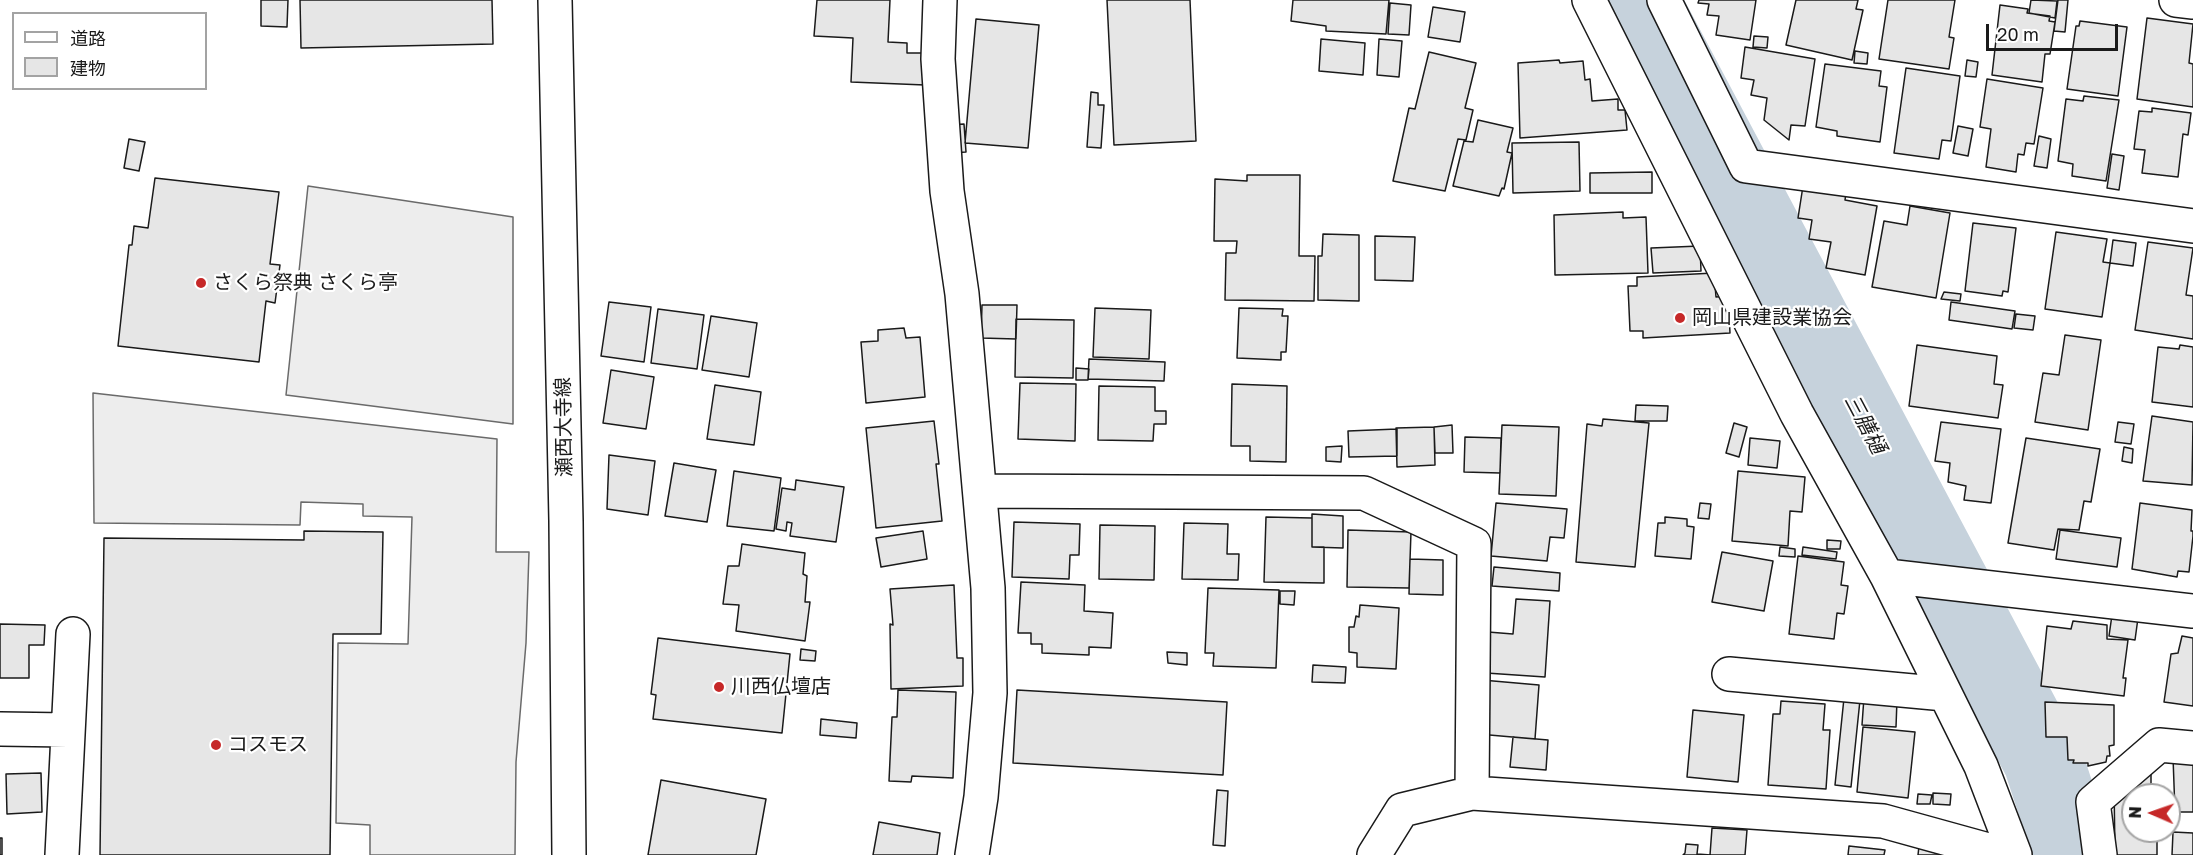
<!DOCTYPE html>
<meta charset="utf-8">
<style>
body{margin:0}
#map{position:relative;width:2193px;height:855px;overflow:hidden;background:#fff;font-family:"Golos Text","Noto Sans JP",sans-serif}
canvas{display:block}
.legend{position:absolute;left:12px;top:12px;width:195px;height:78px;box-sizing:border-box;background:#fff;border:2px solid #a3a3a3;margin:0;padding:8px 10px;list-style:none;font-size:18px;color:#1a1a1a}
.legend li{display:flex;align-items:center;gap:12px;height:30px}
.legend b{width:30px;border:2px solid #a3a3a3}
.north{position:absolute;left:2121px;top:783px;width:60px;height:60px;box-sizing:border-box;background:#fff;border:2px solid #a3a3a3;border-radius:50%;rotate:272deg;font-size:16px;font-weight:700;line-height:24px;text-align:center;color:#1a1a1a}
.north::after{content:'';display:block;margin:auto;width:21px;height:27px;background:#c62828;clip-path:polygon(50% 0,100% 100%,50% 72%,0 100%)}
.scale{position:absolute;left:1986px;top:24px;width:132px;height:27px;box-sizing:border-box;border:3px solid #1a1a1a;border-top:0;padding-left:8px;font-size:18px;line-height:21px;white-space:nowrap;color:#1a1a1a;-webkit-text-stroke:4px #fff;paint-order:stroke}
</style>
<div id="map">
<canvas width="2193" height="855"></canvas>
<ul class="legend">
<li><b style="height:8px;background:#fff"></b>道路</li>
<li><b style="height:16px;background:#e6e6e6"></b>建物</li>
</ul>
<div class="north">N</div>
<div class="scale">20 m</div>
</div>
<script>
const ctx = document.querySelector('canvas').getContext('2d');
ctx.lineJoin = 'round';
function paint(path, color) { ctx.fillStyle = color; ctx.fill(path, 'evenodd'); }
function stroke(path, color, width, dash) { ctx.strokeStyle = color; ctx.lineWidth = width; ctx.lineCap = dash ? 'butt' : 'round'; ctx.setLineDash(dash || []); ctx.stroke(path); }
function label(font, color, halo, rows, align = 'center') {
  ctx.font = font + ' "Golos Text","Noto Sans JP",sans-serif'; ctx.lineWidth = 4.5; ctx.setLineDash([]); ctx.textBaseline = 'middle'; ctx.strokeStyle = halo; ctx.fillStyle = color; for (const [text, x, y, turn = 0] of rows) {
    ctx.save(); ctx.translate(x, y); ctx.rotate((+turn || 0) * Math.PI / 180); ctx.textAlign = isNaN(turn) ? turn : align; if (halo) ctx.strokeText(text, 0, 0); ctx.fillText(text, 0, 0); ctx.restore();
  }
}
const parking = new Path2D(`
 M308,186L513,217V424L286,395Z
 M93,393L497,439L496,552H529L526,643L516,762L515,855H370V825L336,823L338,643L408,644L412,517L363,516V504L301,502L300,525L94,523Z`);
paint(parking, '#ededed');
stroke(parking, '#6a6a6a', 1.5);
stroke(new Path2D(`
 M1639,0L2043,760L2074,855`), '#c6d2dc', 80);
const building = new Path2D(`
 M261,0H288L287,27L261,26Z
 M300,0H492L493,44L301,48Z
 M817,0H890L888,42L907,43V53H927L925,85L851,82L853,38L814,36Z
 M1107,0H1190L1196,141L1114,145Z
 M1293,0H1389L1386,34L1326,31V26L1291,21Z
 M1699,0H1756L1750,40L1716,35L1719,16L1707,15L1709,4L1698,3Z
 M1796,0H1858L1856,9L1863,10L1852,60L1786,45Z
 M1888,0H1955L1949,37L1954,38L1949,69L1879,59Z
 M2031,0L2057,1L2055,18L2029,13Z
 M2068,0L2065,32L2054,31L2058,0Z
 M1390,3L1411,5L1409,35L1388,34Z
 M2000,5L2028,9L2027,13L2050,16L2049,21L2055,22L2050,54H2045L2042,82L1992,75Z
 M1433,7L1465,12L1460,42L1428,37Z
 M2147,18L2193,24L2189,63L2193,64V107L2137,99Z
 M976,19L1039,25L1028,148L965,143Z
 M2080,21L2127,27L2118,96L2067,89L2076,26H2079Z
 M1754,36L1768,37L1767,48L1753,47Z
 M1321,39L1365,43L1363,75L1319,71Z
 M1379,39L1402,41L1399,77L1377,75Z
 M1745,47L1815,59L1805,126L1791,125L1789,140L1764,120L1767,98L1751,95L1754,80L1741,78Z
 M1855,51L1868,53L1867,64L1854,63Z
 M1429,52L1476,63L1465,108L1473,110L1466,140L1458,139L1445,191L1393,181L1409,108L1415,109Z
 M1559,60L1560,63L1583,61L1585,80L1590,79L1592,101L1618,99V110H1625L1627,130L1520,138L1518,63Z
 M1967,60L1978,62L1976,77L1965,76Z
 M1825,64L1881,71L1879,86L1887,87L1880,142L1837,136V131L1816,127Z
 M1906,68L1960,76L1951,141L1942,140L1939,159L1894,153Z
 M1987,79L2043,88L2034,144L2026,143L2024,155L2018,154L2016,172L1986,167L1991,129L1980,127Z
 M1091,92L1098,93V105H1104L1101,148L1087,147Z
 M2084,96L2119,100L2106,181L2072,176L2073,164L2058,161L2066,99L2083,101Z
 M2152,108L2191,113L2188,135L2183,134L2178,177L2142,173L2145,150L2134,149L2139,111L2152,112Z
 M1478,120L1513,128L1507,152L1512,153L1504,189L1502,188L1499,196L1453,186L1464,141L1473,142Z
 M964,124L966,152L951,153L948,125Z
 M1958,126L1973,129L1968,156L1953,153Z
 M2039,136L2051,139L2047,168L2034,166Z
 M129,139L145,142L139,171L124,168Z
 M1579,142L1580,191L1513,193L1512,143Z
 M2112,154L2124,156L2119,190L2107,188Z
 M1652,172V193H1590V173Z
 M1247,175H1300L1299,256H1315L1314,301L1225,300L1226,253H1236L1237,241H1214L1215,179L1247,181Z
 M155,178L279,192L270,264L280,265L275,303L266,301L259,362L118,346L129,245H132L134,226L148,228Z
 M1803,186L1846,193L1845,200L1877,206L1865,275L1826,268L1831,242L1809,239L1812,220L1798,218Z
 M1910,206L1950,213L1936,298L1872,287L1884,221L1907,225Z
 M1623,212V218L1646,217L1648,273L1555,275L1554,215Z
 M1973,223L2016,228L2008,292L2003,291L2002,296L1965,291Z
 M2056,232L2107,239L2103,262L2110,263L2102,317L2045,309Z
 M1323,234L1359,235V301L1318,300V256H1322Z
 M1375,236L1415,237L1413,281L1375,280Z
 M2113,240L2136,243L2133,266L2110,263Z
 M2148,242L2193,248L2186,295L2193,296V339L2135,330Z
 M1700,246L1701,271L1653,273L1651,248Z
 M1714,273L1716,297L1728,296L1730,333L1643,338V331H1630L1628,286H1637V277Z
 M1944,292L1961,294L1960,301L1941,299Z
 M609,302L651,307L644,362L601,356Z
 M1951,302L2015,311L2012,329L1949,320Z
 M982,305H1017L1016,339L981,338Z
 M1095,308L1151,310L1149,359L1093,357Z
 M1239,308L1283,309L1282,316H1288L1286,352H1281V360L1237,358Z
 M658,309L704,315L697,369L651,363Z
 M2016,314L2035,316L2033,330L2014,328Z
 M711,316L757,323L749,377L702,370Z
 M1016,319L1074,320L1073,378L1015,377Z
 M904,328L906,338L920,337L925,397L866,403L861,342L878,341V330Z
 M2065,335L2101,340L2088,430L2035,422L2043,373L2059,375Z
 M1917,345L1997,356L1994,384L2003,385L1998,418L1909,406Z
 M2180,345L2193,347V407L2152,402L2158,347L2179,349Z
 M1089,359L1165,362L1164,381L1088,379Z
 M1076,368L1089,369L1088,380H1076Z
 M611,370L654,377L646,429L603,423Z
 M1020,383L1076,384L1075,441L1018,439Z
 M1232,384L1287,386L1286,462L1250,461V446H1231Z
 M715,385L761,392L754,445L707,439Z
 M1099,386L1155,387V411H1166V424H1154L1153,441L1098,440Z
 M1636,405L1668,406L1667,421H1635Z
 M2152,416L2193,422L2192,485L2143,481Z
 M1603,419L1649,423L1635,567L1576,562L1587,424L1602,426Z
 M934,421L939,464H936L942,521L876,528L866,428Z
 M1941,422L2001,429L1991,503L1964,500L1966,486L1948,482L1950,463L1935,461Z
 M2118,422L2134,424L2131,444L2115,442Z
 M1734,423L1747,427L1739,457L1726,453Z
 M1452,425L1453,453H1435L1434,427Z
 M1502,425L1559,427L1556,496L1499,494Z
 M1434,427L1435,465L1397,467L1396,428Z
 M1397,429V456L1349,457L1348,431Z
 M1465,437L1501,438L1500,473L1464,472Z
 M1750,438L1780,441L1777,468L1748,465Z
 M2026,438L2100,449L2091,502L2084,501L2079,530L2058,529L2054,550L2008,543Z
 M1342,446L1341,462L1326,461V447Z
 M2124,447L2133,449L2132,463L2122,461Z
 M609,455L655,461L648,515L607,509Z
 M674,463L716,470L707,522L665,516Z
 M734,471L781,478L774,531L727,526Z
 M1738,471L1805,477L1802,512L1790,511L1788,546L1732,541Z
 M796,480L844,487L836,542L790,536L792,523L787,522L786,531L776,529L782,488L795,490Z
 M1496,503L1567,509L1564,538L1550,537L1547,561L1491,556Z
 M1700,503L1711,504L1709,519L1698,518Z
 M2140,503L2192,510L2191,531H2193V536L2189,572L2178,571L2177,577L2132,569Z
 M1312,514L1343,516V548L1312,547Z
 M1266,517L1312,518V547H1324V583L1264,582Z
 M1665,517L1687,519V526L1694,527L1691,559L1655,556L1658,523H1665Z
 M1014,522L1080,524L1079,555H1070L1069,579L1012,577Z
 M1184,523L1228,524L1227,554H1239L1238,580L1182,579Z
 M1100,525L1155,526L1154,580L1099,579Z
 M1348,530L1411,532L1409,588L1347,587Z
 M2060,530L2121,538L2117,567L2056,559Z
 M304,531L383,532L381,634H333L330,855H100L104,538L304,540Z
 M923,531L927,559L881,567L876,538Z
 M1827,540L1841,541L1840,549H1827Z
 M742,544L805,553L803,574L807,576L805,602H810L805,641L736,631L739,605L723,604L728,566H739Z
 M1780,547L1795,549V557L1779,556Z
 M1803,547L1837,552L1836,559L1802,555Z
 M1722,552L1773,561L1764,611L1712,602Z
 M1798,556L1844,562L1841,585L1848,586L1844,614L1837,613L1834,639L1789,634Z
 M1410,559L1443,560V595L1409,594Z
 M1494,567L1560,573L1559,591L1492,586Z
 M1021,582L1085,585L1084,611L1113,613L1111,648L1089,647V655L1042,653V644H1031V633H1018Z
 M954,585L957,658H963V686L891,689L890,624L893,625L890,589Z
 M1208,588L1279,590L1276,668L1213,666L1214,653H1205Z
 M1280,591H1295L1294,605L1280,604Z
 M1516,599L1550,601L1545,677L1486,673L1488,632L1513,634Z
 M1360,605L1399,608L1396,669L1357,667V653L1349,652V627H1354L1356,616L1359,617Z
 M2112,615L2138,618L2135,640L2109,636Z
 M2073,621L2107,625V639L2128,640L2123,678H2126L2124,696L2041,686L2047,626L2071,629Z
 M0,624L45,625L44,645H29V678H0Z
 M2182,636L2193,638V706L2164,702L2171,654L2178,653Z
 M658,638L790,654L782,733L653,719L656,695L651,694Z
 M801,649L816,651L815,661L800,660Z
 M1167,652L1187,653V665L1168,663Z
 M1313,665L1346,667L1345,683L1312,682Z
 M1482,680L1539,685L1535,739L1478,734Z
 M898,690L956,692L953,778L912,776L911,782L889,781L892,717H897Z
 M1017,690L1227,702L1223,775L1013,763Z
 M1864,697L1897,700L1896,727L1862,725Z
 M1844,698L1860,700L1851,787L1835,785Z
 M1781,701L1825,704L1823,730H1830L1826,789L1768,785L1773,714H1780Z
 M2045,702L2114,705V745L2109,746L2110,756H2107L2106,762L2088,766V763H2073L2074,760H2068L2067,737H2046Z
 M1693,710L1744,715L1738,782L1687,777Z
 M821,719L857,723L856,738L820,735Z
 M1863,727L1915,732L1908,798L1857,792Z
 M1513,737L1548,740L1546,770L1510,767Z
 M2193,749V812H2175L2173,757Z
 M41,773L42,812L7,814L6,774Z
 M2151,773V787H2156V795H2133V831H2157V855H2115L2114,784Z
 M661,780L766,799L756,855H648Z
 M1217,790L1228,791L1225,846L1213,845Z
 M1933,793L1951,794L1950,805L1933,804Z
 M1918,794L1932,795L1930,804H1917Z
 M879,822L940,833L937,855H873Z
 M1712,828L1747,830L1745,855H1710Z
 M2173,832L2193,833V855H2172Z
 M0,838H2V855H0Z
 M1686,844L1698,845L1697,854L1711,855H1683L1685,853Z
 M1849,846L1885,850L1884,855H1848Z
 M1919,846L1943,848V855H1918Z`);
paint(building, '#e6e6e6');
stroke(building, '#1a1a1a', 1.5);
const street = new Path2D(`
 M940,0L938,59L947,191L962,294L988,588L990,693L981,797L972,855
 M1589,0L1797,414L1887,576L1981,766L2015,855
 M1664,0L1746,166L2193,226
 M2176,0L2193,2
 M980,491L1364,493L1474,544L1472,793
 M1887,576L2193,611
 M1729,674L1945,694
 M0,729L68,730
 M62,855L73,634
 M1374,855L1402,810L1472,793L1883,821L2006,855
 M2100,855L2093,802L2159,745L2193,748`);
const secondary = new Path2D(`
 M555,0L566,521L569,855`);
stroke(street, '#1a1a1a', 36);
stroke(secondary, '#1a1a1a', 36);
stroke(street, '#fff', 33);
stroke(secondary, '#fff', 33);
for (const [x, y, r, color] of [
 [201,283,6,"#c62828"],
 [1680,318,6,"#c62828"],
 [719,687,6,"#c62828"],
 [216,745,6,"#c62828"]
]) { const dot = new Path2D(); dot.arc(x, y, r, 0, 2 * Math.PI); ctx.fillStyle = color; ctx.fill(dot); stroke(dot, '#fff', 2); }
label('20px', '#1a1a1a', '#fff', [
 ["さくら祭典 さくら亭",213,283],
 ["岡山県建設業協会",1692,318],
 ["川西仏壇店",731,687],
 ["コスモス",228,745]
], 'left');
label('20px', '#1a1a1a', '#fff', [
 ["瀬西大寺線",564,427,-91]
]);
label('italic 21px', '#1a1a1a', '#fff', [
 ["三膳樋",1865,424,62]
]);
</script>
